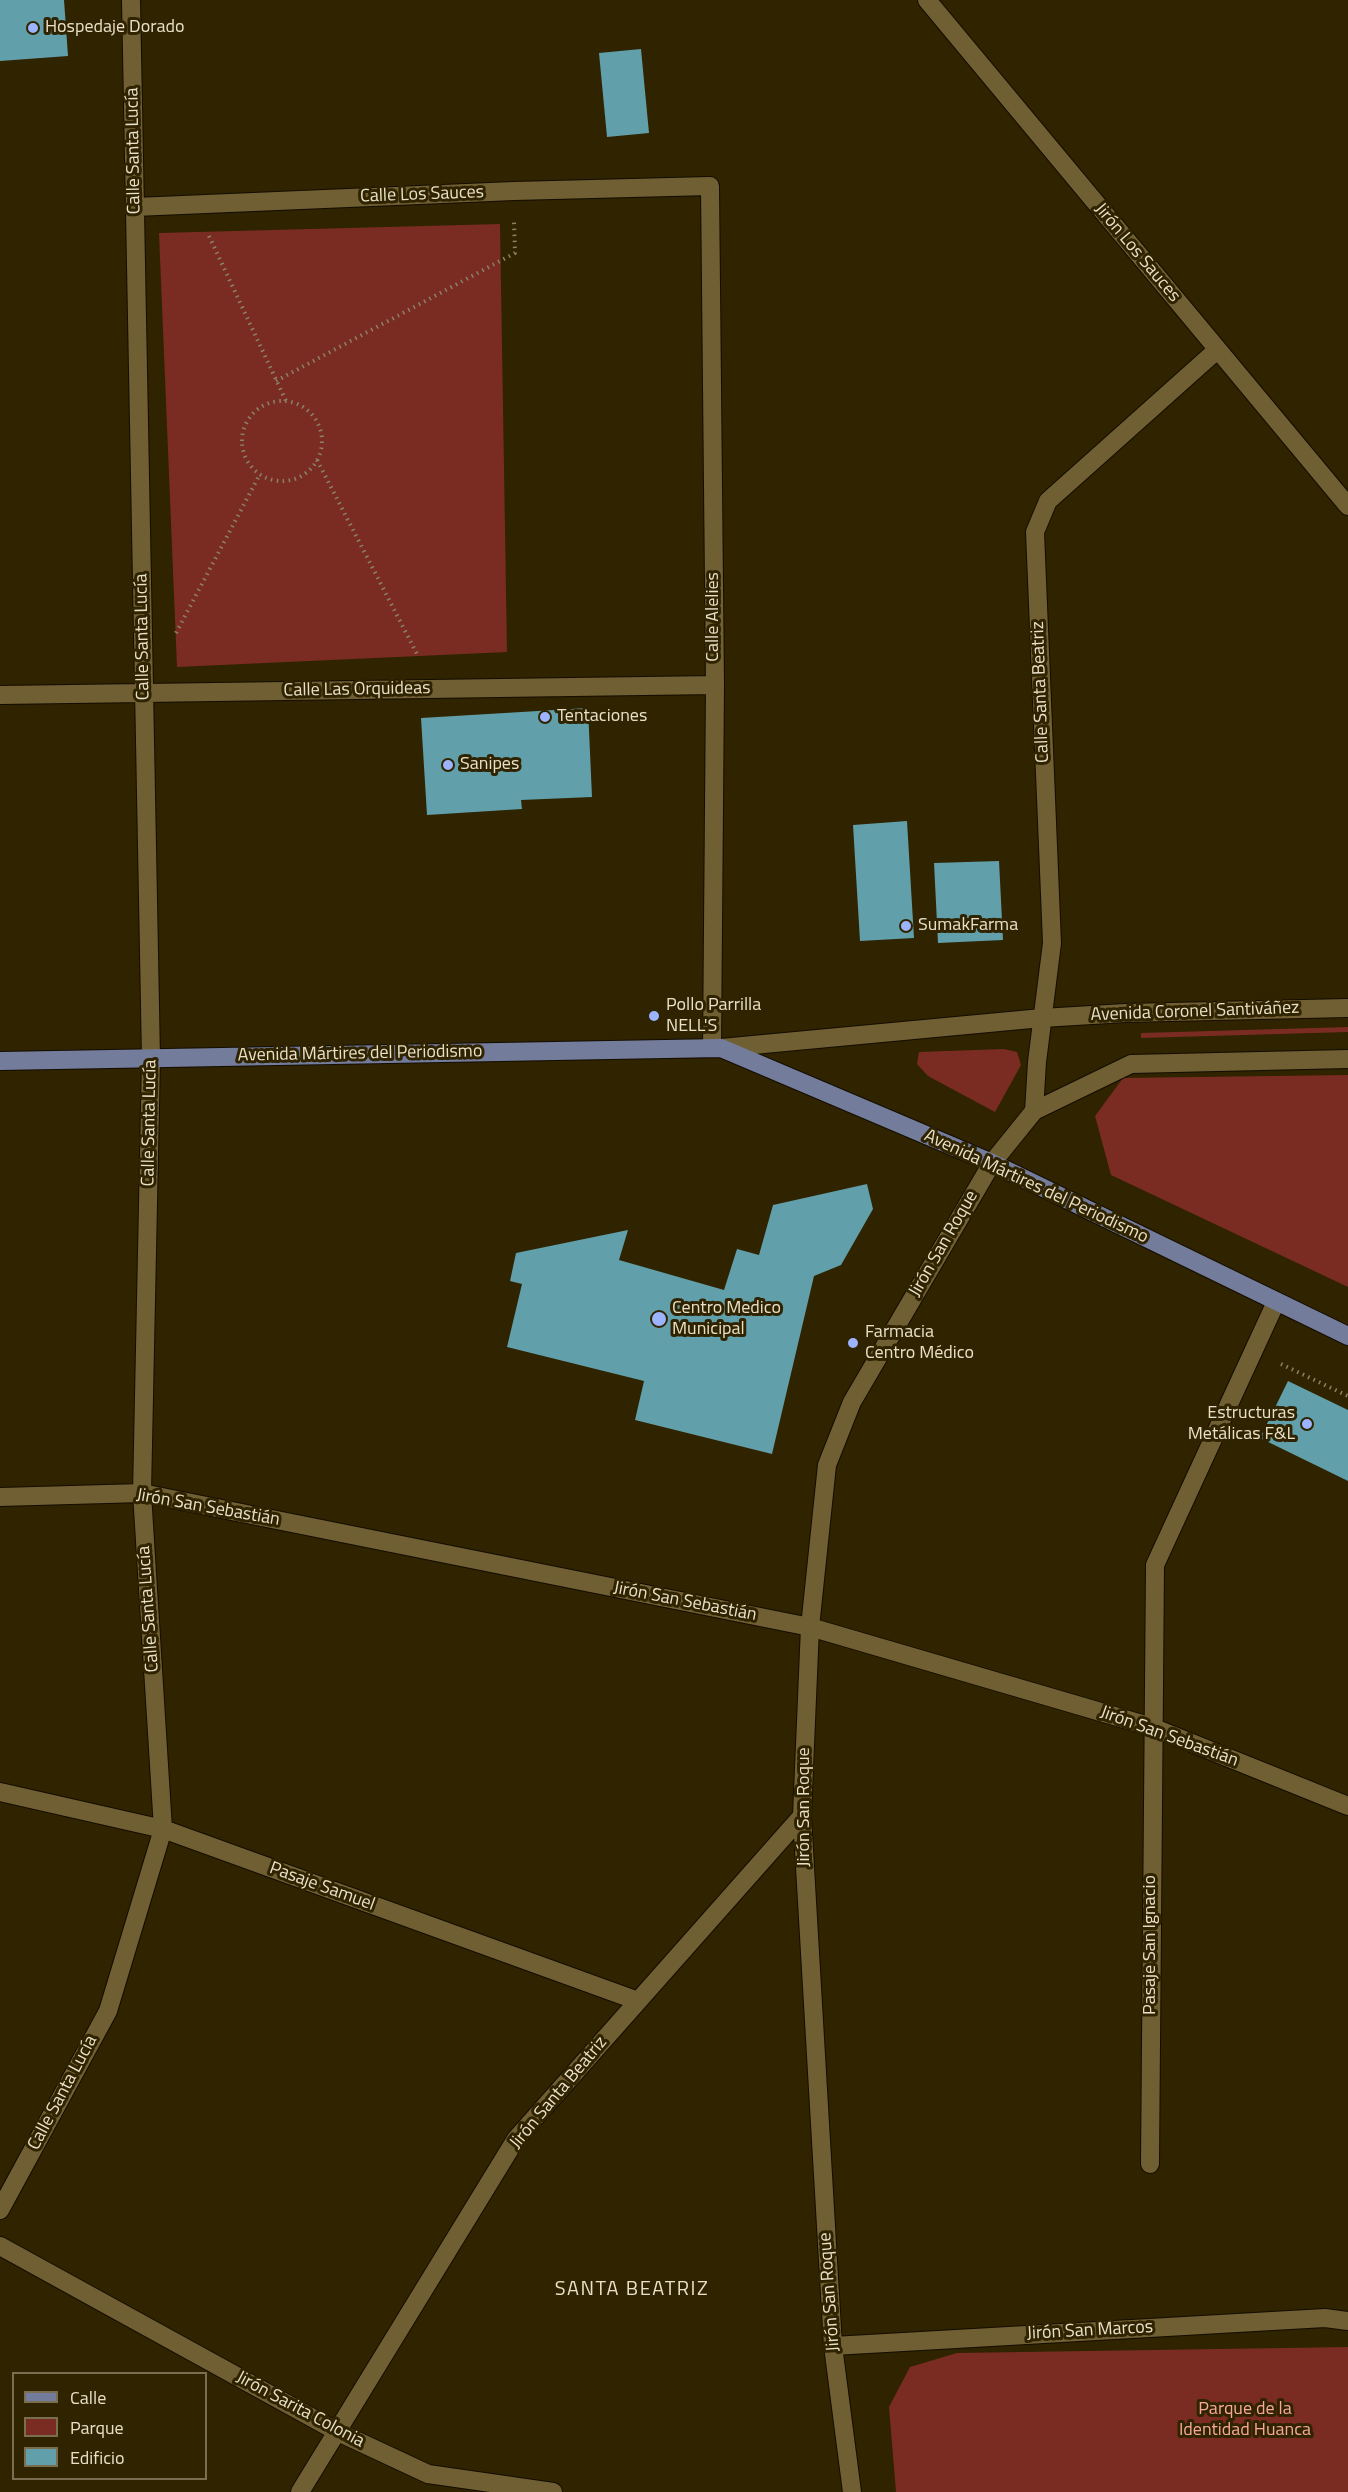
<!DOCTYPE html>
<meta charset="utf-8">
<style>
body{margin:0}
#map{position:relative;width:1348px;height:2492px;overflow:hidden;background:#2f2300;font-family:"Titillium Web",sans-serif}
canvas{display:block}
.legend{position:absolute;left:12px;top:2372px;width:195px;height:108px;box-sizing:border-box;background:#2f2300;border:2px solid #796f50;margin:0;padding:8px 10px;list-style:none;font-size:18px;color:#e9e0c8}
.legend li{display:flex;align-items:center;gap:12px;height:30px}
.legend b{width:30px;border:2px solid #796f50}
</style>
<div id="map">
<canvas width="1348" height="2492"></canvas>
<ul class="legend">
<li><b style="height:8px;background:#747c9b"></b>Calle</li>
<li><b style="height:16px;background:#7a2c22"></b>Parque</li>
<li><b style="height:16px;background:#619faa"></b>Edificio</li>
</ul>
</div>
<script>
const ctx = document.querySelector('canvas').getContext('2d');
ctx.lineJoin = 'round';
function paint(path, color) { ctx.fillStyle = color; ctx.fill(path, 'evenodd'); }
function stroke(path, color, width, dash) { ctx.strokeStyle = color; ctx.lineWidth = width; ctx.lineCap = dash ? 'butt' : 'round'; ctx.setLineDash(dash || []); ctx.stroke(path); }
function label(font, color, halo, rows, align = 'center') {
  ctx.font = font + ' "Titillium Web",sans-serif'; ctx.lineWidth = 6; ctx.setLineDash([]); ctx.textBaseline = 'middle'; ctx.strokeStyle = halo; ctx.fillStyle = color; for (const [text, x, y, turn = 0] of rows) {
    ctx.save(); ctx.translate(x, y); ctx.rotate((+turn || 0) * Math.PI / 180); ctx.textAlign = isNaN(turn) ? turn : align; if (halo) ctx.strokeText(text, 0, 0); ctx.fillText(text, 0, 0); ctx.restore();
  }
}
paint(new Path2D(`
 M500,224L507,652L177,667L159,233Z
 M1348,1027V1032L1141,1038V1033Z
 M1004,1049L1017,1052L1021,1065L995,1112L928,1076L917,1064L919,1052Z
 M1348,1075V1287L1111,1175L1095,1116L1123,1078Z
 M1348,2347V2492H896L889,2407L910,2367L957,2353Z`), '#7a2c22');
paint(new Path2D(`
 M0,0H64L68,56L0,61Z
 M641,49L649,133L607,137L599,53Z
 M588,708L592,797L521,800L522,809L427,815L421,718Z
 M907,821L914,938L860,941L853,825Z
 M999,861L1003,940L938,943L934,863Z
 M867,1184L873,1209L841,1265L814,1276L772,1454L635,1420L644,1381L507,1347L522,1284L510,1281L516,1253L628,1230L619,1260L724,1290L737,1249L759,1255L773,1205Z
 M1288,1381L1348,1410V1481L1260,1438Z`), '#619faa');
const service = new Path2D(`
 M1150,2164L1155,1565L1276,1302`);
const minor = new Path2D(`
 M135,207L514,191L710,186L715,685L712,1048
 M0,695L715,685
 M1034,1111L1037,1062L1052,943L1035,532L1048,501L1217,350
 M0,1497L142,1493L810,1627L1152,1727L1348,1806
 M0,1792L163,1829L638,2001
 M0,2210L108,2011L163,1829L142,1493L151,1058L131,0
 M0,2246L338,2432L428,2474L553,2492
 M833,2346L1325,2318L1348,2321
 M300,2492L516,2139L802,1816
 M852,2492L833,2346L802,1816L810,1627L827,1465L852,1402L992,1163`);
const tertiary = new Path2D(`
 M927,0L1348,506
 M721,1048L1042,1018L1125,1013L1348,1008
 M992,1163L1034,1111L1131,1064L1348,1059`);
const primary = new Path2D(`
 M0,1061L721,1048L992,1163L1348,1336`);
stroke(service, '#140d00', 20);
stroke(minor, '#140d00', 20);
stroke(tertiary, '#140d00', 20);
stroke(primary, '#140d00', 20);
stroke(new Path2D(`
 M209,236L286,401
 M276,381L515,253L514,222
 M242 441a40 40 0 1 1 80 0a40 40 0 1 1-80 0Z
 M317,460L418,656
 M176,633L260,474
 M1281,1364L1348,1396`), '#8c8264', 4, [1.5, 4.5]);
stroke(service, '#705f32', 18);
stroke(minor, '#705f32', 18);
stroke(tertiary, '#705f32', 18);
stroke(primary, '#747c9b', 18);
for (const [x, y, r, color] of [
 [33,28,6,"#9cb4fd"],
 [545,717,6,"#9cb4fd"],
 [448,765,6,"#9cb4fd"],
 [906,926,6,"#9cb4fd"],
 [654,1016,6,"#9cb4fd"],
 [659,1319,8,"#9cb4fd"],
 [853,1343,6,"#9cb4fd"],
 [1307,1424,6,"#9cb4fd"]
]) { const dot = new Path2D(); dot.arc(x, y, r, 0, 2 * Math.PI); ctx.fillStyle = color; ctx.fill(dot); stroke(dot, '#2f2300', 2); }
label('18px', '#e9e0c8', '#2f2300', [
 ["Hospedaje Dorado",45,28],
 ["Tentaciones",557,717],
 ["Sanipes",460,765],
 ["SumakFarma",918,926],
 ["Pollo Parrilla",666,1006],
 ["NELL'S",666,1027],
 ["Centro Medico",672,1309],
 ["Municipal",672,1330],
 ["Farmacia",865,1333],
 ["Centro Médico",865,1354],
 ["Estructuras",1295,1414,"right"],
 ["Metálicas F&L",1295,1435,"right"]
], 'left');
label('18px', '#e9e0c8', '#2f2300', [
 ["Calle Santa Lucía",134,151,-91],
 ["Calle Los Sauces",422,195,-2],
 ["Jirón Los Sauces",1137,253,50],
 ["Calle Alelies",714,617,-90],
 ["Calle Santa Lucía",143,637,-91],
 ["Calle Las Orquideas",357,690,-1],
 ["Calle Santa Beatriz",1041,692,-92],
 ["Avenida Coronel Santiváñez",1195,1012,-2],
 ["Avenida Mártires del Periodismo",360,1054,-1],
 ["Calle Santa Lucía",150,1123,-89],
 ["Avenida Mártires del Periodismo",1036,1187,25],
 ["Jirón San Roque",944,1244,-60],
 ["Jirón San Sebastián",208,1508,10],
 ["Jirón San Sebastián",685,1602,11],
 ["Calle Santa Lucía",149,1609,-94],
 ["Jirón San Sebastián",1169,1737,20],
 ["Jirón San Roque",805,1807,-90],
 ["Pasaje Samuel",322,1887,20],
 ["Pasaje San Ignacio",1151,1945,-90],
 ["Calle Santa Lucía",63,2093,-62],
 ["Jirón Santa Beatriz",559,2093,-50],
 ["Jirón San Roque",830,2292,-94],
 ["Jirón San Marcos",1090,2331,-3],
 ["Jirón Sarita Colonia",300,2410,28]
]);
label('18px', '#f8a89b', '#2f2300', [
 ["Parque de la",1245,2410],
 ["Identidad Huanca",1245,2431]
]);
ctx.letterSpacing = '1.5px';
label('20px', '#e9e0c8', '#2f2300', [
 ["SANTA BEATRIZ",632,2290]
]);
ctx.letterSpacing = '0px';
</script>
